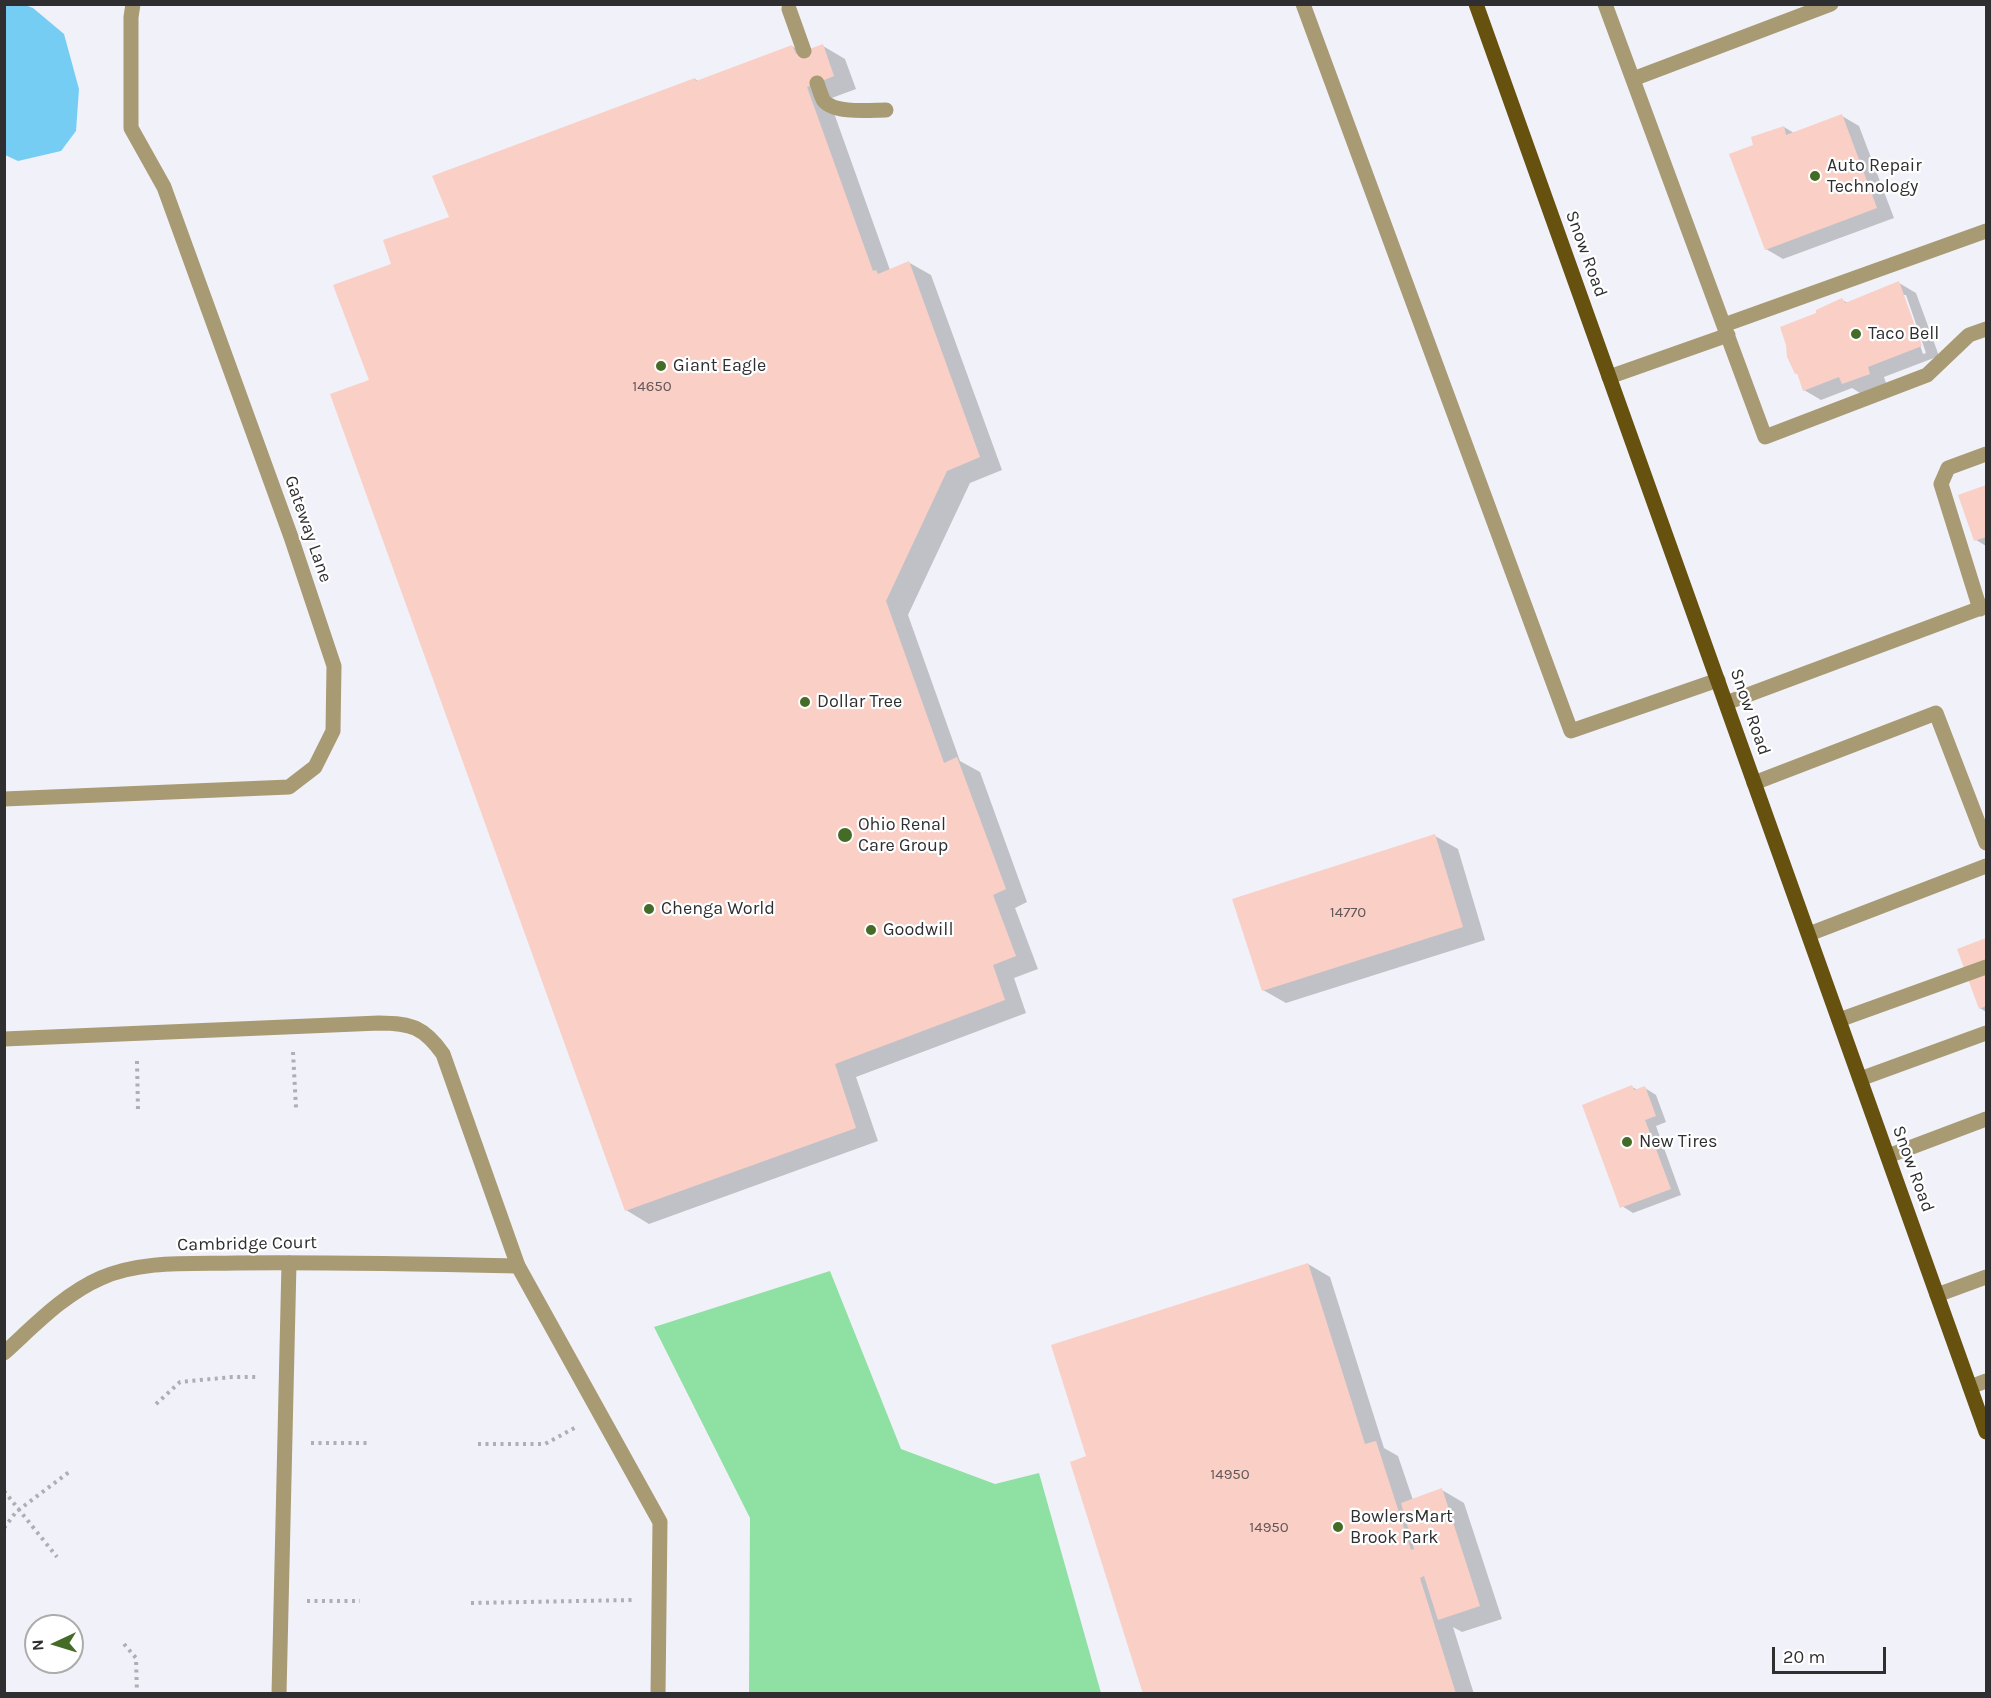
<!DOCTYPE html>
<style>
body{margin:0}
#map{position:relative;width:1991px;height:1698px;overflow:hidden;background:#f1f1f9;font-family:Karla,sans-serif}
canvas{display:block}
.frame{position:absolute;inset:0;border:6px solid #2f2f32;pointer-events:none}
.north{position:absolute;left:24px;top:1614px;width:60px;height:60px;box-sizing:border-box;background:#fff;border:2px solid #acacad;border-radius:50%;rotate:266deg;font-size:16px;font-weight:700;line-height:24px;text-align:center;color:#2f2f32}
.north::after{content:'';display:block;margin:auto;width:21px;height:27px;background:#446c27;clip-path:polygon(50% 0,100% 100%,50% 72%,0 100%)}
.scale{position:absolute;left:1772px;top:1647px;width:114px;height:27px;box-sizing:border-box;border:3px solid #2f2f32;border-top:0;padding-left:8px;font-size:18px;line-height:21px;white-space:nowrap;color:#2f2f32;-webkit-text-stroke:4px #fff;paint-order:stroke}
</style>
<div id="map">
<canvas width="1991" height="1698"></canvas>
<div class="frame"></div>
<div class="north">N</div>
<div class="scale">20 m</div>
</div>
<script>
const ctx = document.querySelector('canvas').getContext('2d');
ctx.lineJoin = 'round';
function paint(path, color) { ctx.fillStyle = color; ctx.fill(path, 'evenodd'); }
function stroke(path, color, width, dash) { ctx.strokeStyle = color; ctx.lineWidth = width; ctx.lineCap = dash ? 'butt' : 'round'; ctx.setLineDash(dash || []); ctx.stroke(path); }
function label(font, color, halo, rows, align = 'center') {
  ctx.font = font + ' Karla,sans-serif'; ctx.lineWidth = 4.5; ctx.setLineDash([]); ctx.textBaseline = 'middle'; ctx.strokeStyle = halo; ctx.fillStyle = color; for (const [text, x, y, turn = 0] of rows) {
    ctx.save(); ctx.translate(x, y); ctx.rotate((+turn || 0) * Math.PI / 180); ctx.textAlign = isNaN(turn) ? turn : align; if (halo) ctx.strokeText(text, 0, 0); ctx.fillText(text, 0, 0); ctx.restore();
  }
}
paint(new Path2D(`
 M830,1271L901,1449L995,1484L1039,1473L1101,1693H749L750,1518L654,1327Z`), '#8ee0a3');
paint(new Path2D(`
 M5,4L25,5L33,8L64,34L79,89L76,131L61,151L18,161L5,155Z`), '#76cdf3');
paint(new Path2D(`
 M792,46L803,53L823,46L845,59L856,89L829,99L890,270L908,262L931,275L1002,470L970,483L908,615L960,761L980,772L1027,902L1015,908L1038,969L1014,978L1026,1013L856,1077L878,1141L649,1224L626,1210L371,381L393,264L451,218L695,79L698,81Z
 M1842,116L1859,126L1894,218L1783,259L1766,249L1755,145L1784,127L1794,133Z
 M1899,283L1916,293L1939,356L1884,377L1886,383L1860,393L1852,388L1821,400L1804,390L1799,375L1796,373L1818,314L1842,300L1848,303ZM1903,295H1906L1926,353L1923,354Z
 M1986,486V546L1976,540L1960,496Z
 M1435,836L1458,849L1485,940L1286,1003L1263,990Z
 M1986,940V1012L1980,1008L1959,950Z
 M1632,1087L1638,1090L1645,1088L1656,1095L1666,1122L1656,1126L1681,1195L1633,1213L1622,1206Z
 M1308,1264L1330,1277L1384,1448L1398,1456L1413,1500L1442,1490L1464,1503L1502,1619L1462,1632L1453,1627L1474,1694H1144L1088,1457Z`), '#0003');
paint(new Path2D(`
 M823,44L834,76L807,87L873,271L876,270L878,274L909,261L980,457L947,471L886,601L944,763L957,757L1006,889L993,895L1016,956L993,965L1005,1000L835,1064L856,1128L625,1211L330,394L369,380L333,285L391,264L383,240L449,217L432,176L695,78L696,81L792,45L796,54Z
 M1842,114L1877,208L1765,250L1729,154L1753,145L1751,137L1784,126L1786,135Z
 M1899,281L1922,346L1868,367L1870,374L1842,384L1839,377L1803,391L1797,373L1795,374L1787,357L1786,345L1780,327L1816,313V310L1842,298L1845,303Z
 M1986,485V537L1974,541L1958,495Z
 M1435,834L1463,927L1262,991L1232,899Z
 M1986,938V1006L1979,1009L1957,949Z
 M1632,1085L1634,1090L1645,1086L1656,1116L1645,1120L1671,1189L1620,1208L1582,1105Z
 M1308,1263L1365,1444L1376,1441L1411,1550L1414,1549L1401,1503L1442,1488L1480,1606L1438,1620L1424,1576L1420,1578L1456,1694H1143L1070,1462L1086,1456L1051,1345Z`), '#facfc6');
stroke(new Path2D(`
 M293,1052L296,1108
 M137,1061L138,1110
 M156,1404L180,1382L232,1377H259
 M311,1443H368
 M478,1444H545L578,1426
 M4,1491L57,1557
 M4,1528L16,1512L69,1472
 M307,1601H360
 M471,1603L632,1600
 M124,1644L136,1658L137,1694`), '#aeaeb4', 4, [3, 4.5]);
stroke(new Path2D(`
 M1303,4L1571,731L1718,680
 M1605,4L1765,437L1927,375L1969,335L1986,329
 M789,9L804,51
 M1633,79L1831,4
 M817,83C819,88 821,96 824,101C835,114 871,110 886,110
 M1724,325L1986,231
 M1609,377L1728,335
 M1980,609L1941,484L1948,468L1986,454
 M1726,703L1986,606
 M1754,783L1936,713L1986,843
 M1809,934L1986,866
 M1839,1020L1986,967
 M4,1039L379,1023C411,1023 424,1027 443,1054L518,1266L660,1522L658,1694
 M1860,1079L1986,1033
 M1888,1156L1986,1119
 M1937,1295L1986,1277
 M1970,1387L1986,1381
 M279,1694L289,1263`), '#a89a73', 15);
stroke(new Path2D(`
 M4,799L289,787L315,767L333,731L334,666L291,537L164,187L131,128V17L133,4
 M4,1353C34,1326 64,1294 101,1278C142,1260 191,1264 236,1263C330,1262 424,1264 518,1266`), '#a89a73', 15);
stroke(new Path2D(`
 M1476,4L1986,1432`), '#66510e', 15);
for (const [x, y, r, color] of [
 [1815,176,6,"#446c27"],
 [1856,334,6,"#446c27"],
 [661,366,6,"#446c27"],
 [805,702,6,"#446c27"],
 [845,835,8,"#446c27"],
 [649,909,6,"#446c27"],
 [871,930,6,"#446c27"],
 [1627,1142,6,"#446c27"],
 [1338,1527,6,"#446c27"]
]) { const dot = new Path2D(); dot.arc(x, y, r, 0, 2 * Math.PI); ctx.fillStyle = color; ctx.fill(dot); stroke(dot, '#fff', 2); }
label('15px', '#625757', null, [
 ["14650",652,387],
 ["14770",1348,913],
 ["14950",1230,1475],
 ["14950",1269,1528]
]);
label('18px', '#2f2f32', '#fff', [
 ["Auto Repair",1827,166],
 ["Technology",1827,187],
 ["Taco Bell",1868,334],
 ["Giant Eagle",673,366],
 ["Dollar Tree",817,702],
 ["Ohio Renal",858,825],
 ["Care Group",858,846],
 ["Chenga World",661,909],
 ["Goodwill",883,930],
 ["New Tires",1639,1142],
 ["BowlersMart",1350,1517],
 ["Brook Park",1350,1538]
], 'left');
label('18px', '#2f2f32', '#fff', [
 ["Snow Road",1586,254,70],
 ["Gateway Lane",308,529,71],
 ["Snow Road",1750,712,71],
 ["Snow Road",1913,1169,70],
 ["Cambridge Court",247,1244,-1]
]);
</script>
